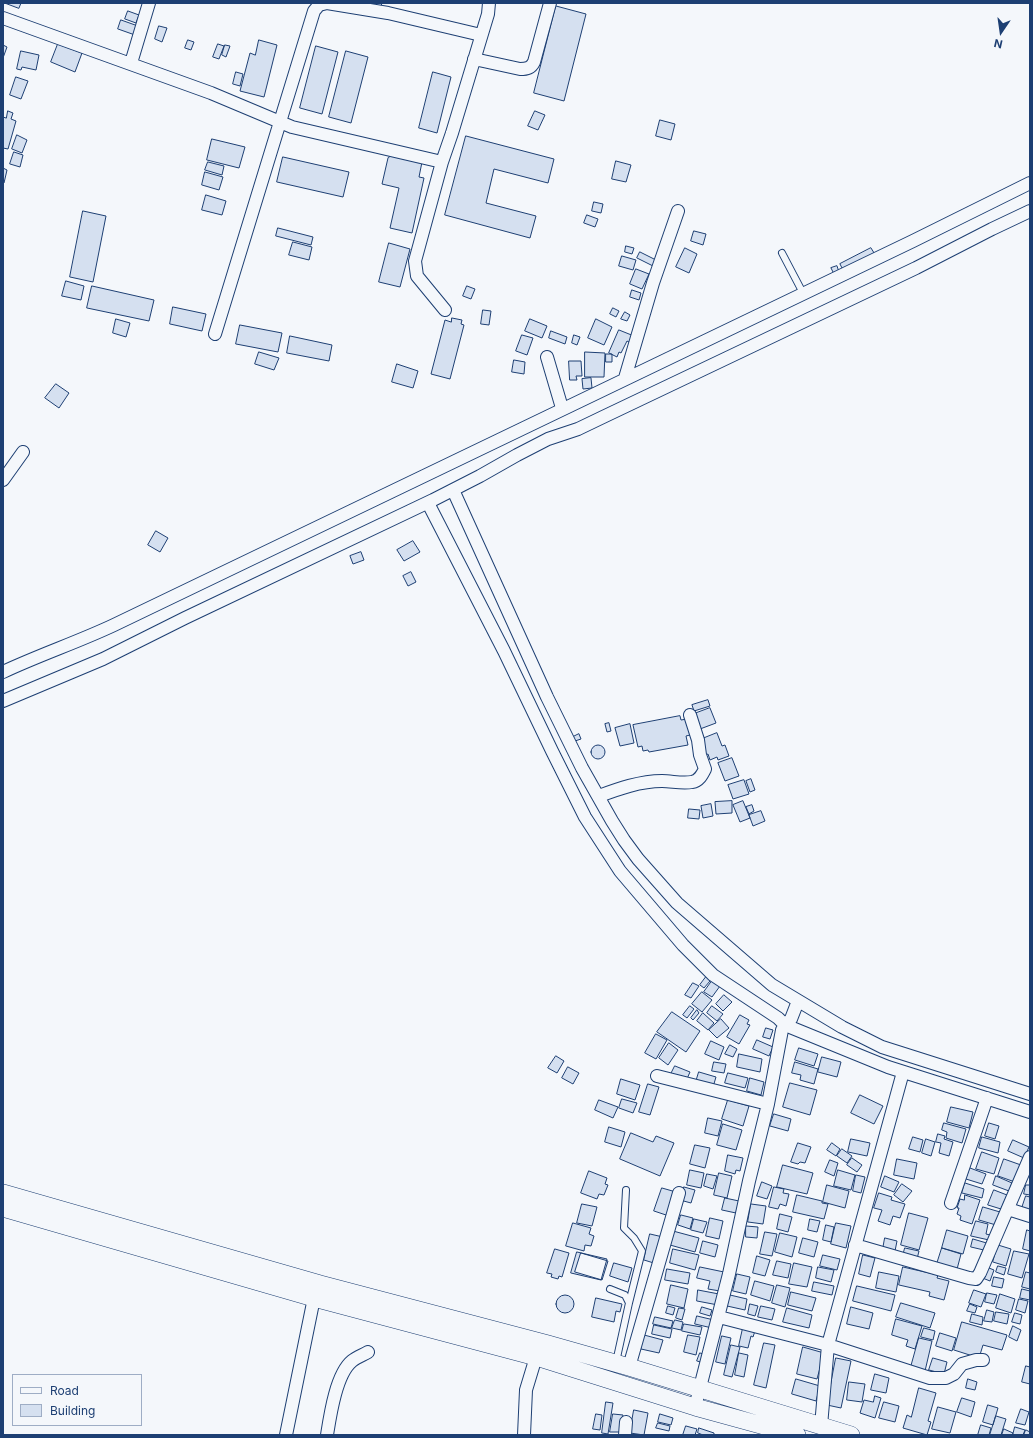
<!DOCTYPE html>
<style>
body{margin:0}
#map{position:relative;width:1033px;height:1438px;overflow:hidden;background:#f4f7fb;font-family:Inter,sans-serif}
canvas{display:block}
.frame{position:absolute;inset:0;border:4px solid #1d3f73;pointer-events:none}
.legend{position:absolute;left:12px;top:1374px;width:130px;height:52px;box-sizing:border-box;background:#f4f7fb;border:1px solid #9eadc5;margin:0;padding:5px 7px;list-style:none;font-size:12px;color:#1d3f73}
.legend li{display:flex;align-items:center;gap:8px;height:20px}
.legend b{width:20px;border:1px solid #9eadc5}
.north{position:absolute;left:981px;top:12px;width:40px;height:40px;-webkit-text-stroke:3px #f4f7fb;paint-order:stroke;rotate:193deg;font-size:11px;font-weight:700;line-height:16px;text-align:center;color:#1d3f73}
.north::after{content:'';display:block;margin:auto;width:14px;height:18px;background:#1d3f73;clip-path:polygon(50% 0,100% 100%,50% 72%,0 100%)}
</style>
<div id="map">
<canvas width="1033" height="1438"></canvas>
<div class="frame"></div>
<ul class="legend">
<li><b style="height:5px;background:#f4f7fb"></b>Road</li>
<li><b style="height:11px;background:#d5e0f0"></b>Building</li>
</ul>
<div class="north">N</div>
</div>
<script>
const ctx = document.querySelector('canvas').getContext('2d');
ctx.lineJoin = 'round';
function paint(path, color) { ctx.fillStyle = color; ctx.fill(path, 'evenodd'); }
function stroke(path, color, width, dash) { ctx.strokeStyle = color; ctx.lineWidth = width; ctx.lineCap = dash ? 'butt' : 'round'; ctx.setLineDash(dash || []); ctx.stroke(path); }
const building = new Path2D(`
 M5,3H21L19,8Z
 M364,3H382L380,9L364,4Z
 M556,6L586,14L564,101L534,93Z
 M128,11L139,15L136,23L125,19Z
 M121,20L138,26L135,35L118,29Z
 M159,26L167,28L162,42L155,39Z
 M188,40L194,42L191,50L185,48Z
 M259,40L277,45L264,97L240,91L250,53L255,55Z
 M58,44L82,53L75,72L51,62Z
 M218,44L224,46L219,59L213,57Z
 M3,45L7,47L3,58Z
 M225,45L230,46L226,57L222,55Z
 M316,46L338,52L322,114L300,108Z
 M21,51L39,55L36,70L22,67L21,70L17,69Z
 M346,51L368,57L351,123L329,117Z
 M236,72L243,74L240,86L233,84Z
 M433,72L451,77L437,133L419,128Z
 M16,77L28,81L21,99L10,95Z
 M8,111L13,113L11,119L16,121L8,149L3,148V117L6,118Z
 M535,111L545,115L538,130L528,126Z
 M660,120L675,124L671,140L656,136Z
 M17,135L27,140L22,153L12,149Z
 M466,136L554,159L548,183L494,169L486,203L536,216L530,238L445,215Z
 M212,139L245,147L239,168L207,160Z
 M14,152L23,155L20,167L10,164Z
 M393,155L422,162L419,177L424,178L412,233L390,228L399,188L382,184L388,158Z
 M283,157L349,172L343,197L277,182Z
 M616,161L631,165L626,182L612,179Z
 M208,162L224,166L222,175L205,170Z
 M3,168L7,170L4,183H3Z
 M205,172L223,177L219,190L202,185Z
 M206,195L226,201L222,215L202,210Z
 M594,202L603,204L601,213L592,211Z
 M83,211L106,216L93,282L70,277Z
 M587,215L598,219L595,227L584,223Z
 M278,228L313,237L311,245L276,236Z
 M694,231L706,234L703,245L691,241Z
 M293,242L312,247L309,260L289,255Z
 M389,243L410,249L400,287L379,282Z
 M626,246L634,248L632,254L625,252Z
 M685,248L697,254L689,273L676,267Z
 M871,248L876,256L844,272L840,264Z
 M640,252L656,260L653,266L637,258Z
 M622,256L636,260L633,270L619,266Z
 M837,266L839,272L834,274L831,268Z
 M636,269L649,274L642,289L630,284Z
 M66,281L84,286L81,300L62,296Z
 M92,286L154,300L149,321L87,308Z
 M467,286L475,289L471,299L463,296Z
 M632,290L641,293L639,300L630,297Z
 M173,307L206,314L202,331L170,324Z
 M613,308L619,311L616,317L610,314Z
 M483,310L491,311L489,325L481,324Z
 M625,312L630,315L627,321L621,319Z
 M452,318L462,320L461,324L464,325L450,379L431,374L445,320L451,322Z
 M116,319L130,323L126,337L113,333Z
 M530,319L547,326L542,338L525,331Z
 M596,319L612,327L604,345L588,338Z
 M240,325L282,333L278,352L236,344Z
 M619,330L634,336L631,343L627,341L621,353L619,352L617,357L609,353Z
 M551,331L567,337L565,344L549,338Z
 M522,335L533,338L527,355L516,351Z
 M574,335L580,337L577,345L572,343Z
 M290,336L332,345L329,361L287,353Z
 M259,352L279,358L274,370L255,364Z
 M585,352L605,353L604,377H585Z
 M606,354H612V362H606Z
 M514,360L525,362L524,374L512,372Z
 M569,361H581L582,376H576L577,380H570Z
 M397,364L418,371L413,388L392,382Z
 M591,378L592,388L583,389L582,379Z
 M56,384L69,393L59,408L45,398Z
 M156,531L168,538L160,552L148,545Z
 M413,541L420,552L404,561L397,550Z
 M361,552L364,560L353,564L350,556Z
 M411,572L416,582L408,586L403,576Z
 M708,700L710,706L694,711L692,705Z
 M710,708L716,723L700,729L694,714Z
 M680,716L681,720L687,719L690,735L686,736L688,745L649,752L648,750L643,751L642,746L638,747L633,725Z
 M609,723L611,731L607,732L605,724Z
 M630,724L634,743L620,746L615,728Z
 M717,733L722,746L725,745L729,756L718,760L717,757L710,760L708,754L703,756L701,750L705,748L702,739Z
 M579,734L581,739L575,741L573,737Z
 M591 752a7 7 0 1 1 14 0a7 7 0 1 1-14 0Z
 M732,758L739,776L725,781L718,763Z
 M751,779L755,790L750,792L746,781Z
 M744,780L749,794L733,799L728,785Z
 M732,801V813L716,814L715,802Z
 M743,801L750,818L740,822L733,805Z
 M711,804L713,816L703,818L701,806Z
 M752,805L754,811L749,814L746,807Z
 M689,809L700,810L699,819L688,818Z
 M761,811L765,821L753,826L749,815Z
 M706,977L710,981L704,988L700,985Z
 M712,981L720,986L712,997L704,992Z
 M693,983L699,986L691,998L685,995Z
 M702,992L712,1000L702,1012L692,1004Z
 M724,995L732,1002L723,1011L716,1004Z
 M690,1006L694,1009L687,1018L683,1015Z
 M712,1006L723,1014L717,1021L707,1013Z
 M697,1010L699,1013L693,1020L691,1018Z
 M672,1012L700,1031L686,1052L657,1032Z
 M703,1013L714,1023L708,1030L697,1021Z
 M740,1015L749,1020L747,1024L750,1025L739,1044L727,1037Z
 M721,1019L729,1028L717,1038L709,1030Z
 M766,1028L773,1030L770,1039L763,1037Z
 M656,1034L667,1040L656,1059L645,1053Z
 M757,1040L773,1047L769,1056L753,1049Z
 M711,1041L724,1047L719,1060L705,1054Z
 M669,1043L678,1050L668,1065L659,1058Z
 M730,1045L737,1049L733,1057L725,1054Z
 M799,1048L818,1054L814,1066L795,1060Z
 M739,1054L762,1059L760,1072L737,1067Z
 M556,1056L564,1061L557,1073L548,1068Z
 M822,1057L841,1062L837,1077L818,1072Z
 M714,1062L726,1064L724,1073L712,1071Z
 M795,1062L818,1069L814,1084L800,1080L801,1075L792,1073Z
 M675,1066L690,1072L686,1081L671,1074Z
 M568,1067L579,1073L573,1084L562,1078Z
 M699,1072L716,1077L713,1087L696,1082Z
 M728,1073L748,1078L745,1088L725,1083Z
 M750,1078L764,1082L761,1095L747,1091Z
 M621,1079L640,1085L635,1100L617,1094Z
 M790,1083L817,1090L810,1115L783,1107Z
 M648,1084L659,1087L650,1115L639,1112Z
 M860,1095L883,1106L874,1124L851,1113Z
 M622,1099L637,1103L633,1113L619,1108Z
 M599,1100L618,1107L613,1118L595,1110Z
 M728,1100L749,1106L743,1126L722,1119Z
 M951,1107L973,1112L969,1128L947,1122Z
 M774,1114L791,1119L788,1131L770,1126Z
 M708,1118L722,1121L718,1136L705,1133Z
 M944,1123L966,1129L962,1143L946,1138L947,1132L942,1130Z
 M989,1123L999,1126L995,1139L985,1136Z
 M723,1124L742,1130L736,1150L717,1145Z
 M609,1127L625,1132L621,1147L605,1142Z
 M631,1133L653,1142L656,1136L674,1143L660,1176L620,1159Z
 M938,1134L945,1136L944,1139L953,1142L949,1156L939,1153L941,1143L936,1142Z
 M913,1137L923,1140L920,1152L909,1149Z
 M982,1137L1000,1142L998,1153L979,1148Z
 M851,1139L870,1143L867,1156L848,1152Z
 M926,1139L935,1142L931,1156L922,1153Z
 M1013,1140L1029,1147L1024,1158L1008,1151Z
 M798,1143L811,1147L805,1163L800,1162L798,1164L791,1162Z
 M832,1143L840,1149L836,1156L827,1150Z
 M695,1145L710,1148L705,1168L690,1164Z
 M842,1149L852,1156L847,1163L837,1156Z
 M982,1152L999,1158L994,1174L976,1169Z
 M728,1155L743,1158L740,1171L736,1170L735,1174L725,1171Z
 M852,1158L862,1165L857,1172L847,1165Z
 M897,1159L917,1163L914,1179L894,1175Z
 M1004,1159L1021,1165L1015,1182L998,1176Z
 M830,1160L838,1163L834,1176L825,1172Z
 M783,1165L813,1173L807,1194L777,1187Z
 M970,1168L986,1174L982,1184L966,1179Z
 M690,1170L704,1173L701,1188L687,1185Z
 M838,1170L855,1175L851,1190L834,1186Z
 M589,1171L607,1178L605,1184L608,1185L604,1195L599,1194L597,1199L581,1193Z
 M719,1173L732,1176L727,1198L714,1195Z
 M707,1174L717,1176L713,1189L704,1186Z
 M856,1175L865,1177L861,1193L853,1191Z
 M885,1176L899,1182L894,1192L881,1187Z
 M996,1176L1012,1183L1009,1191L993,1185Z
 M762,1182L772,1186L767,1199L757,1196Z
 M965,1183L984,1189L982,1198L962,1193Z
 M902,1184L912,1191L903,1202L894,1195Z
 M827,1185L849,1191L845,1208L823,1202Z
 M1026,1185H1030V1195L1024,1194Z
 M684,1187L695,1190L691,1203L680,1200Z
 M774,1187L784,1189L783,1193L789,1194L786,1206L780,1204L778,1209L769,1207Z
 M662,1188L676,1192L669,1216L654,1211Z
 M994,1190L1007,1195L1001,1209L988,1205Z
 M879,1193L892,1197L891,1200L905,1204L900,1218L893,1216L890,1225L878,1221L882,1210L874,1208Z
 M797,1195L822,1201V1203L828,1204L824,1219L793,1212Z
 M965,1195L980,1200L972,1224L960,1220L961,1216L957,1214L959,1208H957L960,1199L964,1200Z
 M1026,1196L1030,1197V1210L1022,1208Z
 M725,1198L739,1201L736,1213L722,1210Z
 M582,1204L597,1207L592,1226L577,1223Z
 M751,1204L766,1206L763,1224L748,1222Z
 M983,1207L1000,1212L996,1225L979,1220Z
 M909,1213L928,1218L919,1250L901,1245Z
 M780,1214L792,1217L788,1232L777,1229Z
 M681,1215L693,1218L690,1229L678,1225Z
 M710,1218L723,1221L719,1239L706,1236Z
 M694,1219L707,1222L703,1233L691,1230Z
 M810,1219L820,1221L817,1232L808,1230Z
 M976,1221L988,1224L986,1234L990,1235L989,1240L971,1236Z
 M573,1223L591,1228L589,1234L594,1236L591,1246L585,1245L584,1251L566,1246Z
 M836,1223L851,1226L846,1248L831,1244Z
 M826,1225L834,1227L831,1242L823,1240Z
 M746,1226L758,1227L757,1238L746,1237Z
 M947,1230L968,1236L963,1254L942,1248Z
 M1027,1230L1030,1231V1251L1023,1249Z
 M673,1231L699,1238L695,1252L670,1245Z
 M765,1232L777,1234L772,1256L760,1254Z
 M780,1233L797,1237L792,1257L775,1252Z
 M650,1234L663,1237L657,1264L644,1260Z
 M803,1238L818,1242L814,1257L799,1253Z
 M885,1238L897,1241L895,1251L883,1249Z
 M973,1239L990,1244L988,1251L971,1247Z
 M703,1241L718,1245L715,1257L700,1253Z
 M998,1245L1011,1249L1006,1266L993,1262Z
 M905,1248L919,1251L917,1259L903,1256Z
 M942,1248L961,1254L956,1273L936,1267Z
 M555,1249L569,1253L562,1277L559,1276L558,1279L551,1277L552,1274L547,1273Z
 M673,1249L699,1255L695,1270L670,1263Z
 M1014,1251L1029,1254L1022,1278L1008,1274Z
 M577,1252L607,1259L601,1280L571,1273Z
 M581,1253L608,1261L602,1280L575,1272Z
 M823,1255L840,1259L837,1270L820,1266Z
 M863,1255L875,1258L870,1277L859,1274Z
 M757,1256L770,1260L765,1276L753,1273Z
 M777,1261L791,1264L788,1278L773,1275Z
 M614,1263L632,1268L628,1282L610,1276Z
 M794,1263L812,1267L807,1287L789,1284Z
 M984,1266L994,1270L990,1281L980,1277Z
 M998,1266L1006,1268L1004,1275L996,1272Z
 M700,1267L724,1272L720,1291L708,1289L710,1281L697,1278Z
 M818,1267L834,1270L831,1282L816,1278Z
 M903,1267L938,1275L937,1278L949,1281L944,1300L929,1296L930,1292L899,1285Z
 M667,1269L690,1273L688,1284L665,1280Z
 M879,1272L899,1276L896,1292L876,1288Z
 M1026,1272L1030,1273V1289L1022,1287Z
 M737,1274L750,1277L746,1294L733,1291Z
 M994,1277L1004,1279L1002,1288L992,1286Z
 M755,1281L774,1286L770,1301L751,1295Z
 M814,1282L834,1286L832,1295L812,1291Z
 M671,1285L688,1289L684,1308L667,1304Z
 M777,1285L790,1288L785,1307L772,1303Z
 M857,1286L895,1295L891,1311L853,1301Z
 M1022,1289L1030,1291V1300L1020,1298Z
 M698,1290L719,1294L718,1305L697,1301Z
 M974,1290L986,1294L981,1307L969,1303Z
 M791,1292L816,1298L812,1311L788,1305Z
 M987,1293L997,1295L994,1304L985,1302Z
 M1000,1294L1015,1299L1011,1313L996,1308Z
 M730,1295L747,1299L745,1310L727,1306Z
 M556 1304a9 9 0 1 1 18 0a9 9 0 1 1-18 0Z
 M596,1298L622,1304L620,1312L616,1311L614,1322L592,1317Z
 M1019,1299L1028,1301L1025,1313L1016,1310Z
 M901,1303L935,1313L930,1328L896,1317Z
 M750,1304L758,1306L755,1316L748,1314Z
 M970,1304L977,1307L975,1313L967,1311Z
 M668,1306L675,1308L673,1315L666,1313Z
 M761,1306L775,1309L772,1320L758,1317Z
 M702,1307L712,1310L710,1316L700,1313Z
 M851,1307L873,1313L869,1329L847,1324Z
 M679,1308L685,1309L682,1320L676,1318Z
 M787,1308L812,1315L809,1328L783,1322Z
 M987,1310L994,1312L992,1322L984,1321Z
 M996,1312L1009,1314L1007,1324L994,1321Z
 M1015,1313L1022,1315L1020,1324L1012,1322Z
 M972,1314L983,1317L982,1325L970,1322Z
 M697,1316L714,1320L712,1328L695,1324Z
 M655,1317L673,1321L671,1328L653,1324Z
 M896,1319L922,1326L915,1349L906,1346L908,1340L892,1335Z
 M675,1320L683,1322L681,1330L672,1328Z
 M962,1322L1007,1335L1002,1350L983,1345L979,1358L954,1350Z
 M684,1324L702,1327L700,1335L682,1331Z
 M654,1325L672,1329L670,1338L652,1334Z
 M1013,1326L1021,1330L1017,1341L1009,1337Z
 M743,1328L755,1331L753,1337L751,1336L748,1348L739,1346Z
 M924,1328L935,1331L933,1340L921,1337Z
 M940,1333L956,1338L952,1351L936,1346Z
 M644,1335L663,1340L659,1353L641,1349Z
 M688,1335L700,1337L696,1355L684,1352Z
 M722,1336L731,1338L725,1364L716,1362Z
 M919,1338L932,1341L925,1371L911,1367Z
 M764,1343L775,1345L766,1388L754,1385Z
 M731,1345L740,1347L732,1377L724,1375Z
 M803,1347L824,1353L817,1379L797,1374Z
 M700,1353L707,1355L704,1363L697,1361Z
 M739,1353L748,1355L744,1377L735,1375Z
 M836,1358L851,1361L841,1408L827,1405Z
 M933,1358L947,1362L944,1374L929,1370Z
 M1026,1366L1030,1367V1384L1022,1382Z
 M875,1374L889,1378L886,1393L871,1390Z
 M796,1379L820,1386L816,1401L792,1394Z
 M968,1379L977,1382L975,1390L966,1388Z
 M849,1382L865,1384L862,1402L847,1400Z
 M919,1388L936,1393L928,1421L931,1422L927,1435L903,1428L907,1415L911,1417Z
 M875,1396L881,1398L875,1418L860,1413L864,1400L873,1402Z
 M962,1398L975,1402L971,1417L957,1412Z
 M606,1402L613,1403L608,1434L602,1433Z
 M884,1402L899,1406L895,1422L879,1418Z
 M988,1405L998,1408L993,1425L983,1422Z
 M938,1407L956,1412L950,1433L932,1429Z
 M1021,1409L1029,1412L1025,1425L1016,1423Z
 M634,1410L648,1413L644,1435L630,1433Z
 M596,1414L602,1415L600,1430L593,1429Z
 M613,1414L623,1415L621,1432H610Z
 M660,1414L673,1418L671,1425L658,1422Z
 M996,1416L1006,1419L1001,1435H990Z
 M658,1423L670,1426L669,1431L656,1428Z
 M981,1425L991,1428L989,1435H978Z
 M686,1426L697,1429L695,1435H683Z
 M1015,1427L1025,1430L1023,1435H1013Z
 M699,1428L714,1433V1435H703L698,1433Z
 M1004,1429L1013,1433L1012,1435H1002Z
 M1026,1430L1030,1432V1435H1024Z`);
paint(building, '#d5e0f0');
stroke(building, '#1d3f73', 1);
const lane = new Path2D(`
 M782,253L803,293
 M626,1190L624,1228L634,1238L642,1251L629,1303
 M610,1289L625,1295L629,1303L616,1362`);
const street = new Path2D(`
 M3,18L211,93L292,127L442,162L452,133L488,14L489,3
 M474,59L520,69C527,69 531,68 534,62L550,3
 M131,63L149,3
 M442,162L415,261L417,276L445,310
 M215,334L314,11L319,5L327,3L388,13L481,35
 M547,357L562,408
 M625,378L653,283L678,211
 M3,480L23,452
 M453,490L547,697L582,768L612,821L624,840L638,859L677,903L772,985L842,1027L882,1047L1030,1094
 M428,503L504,651L552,751L585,817L620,871L683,945L713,975L778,1018L785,1025L888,1067L1030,1112
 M3,672C39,655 78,642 114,625L913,241L1030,183
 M3,701L103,659L185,618L433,500L480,476L517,455L548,439L578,429L603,417L916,268L992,229L1030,211
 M599,796C618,789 640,781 662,781C672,781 682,784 692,782C699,781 702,775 705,769L700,755L698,740L690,715
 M657,1076L768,1104
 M951,1203L987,1098
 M1008,1209L1030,1216
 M855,1245L969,1278L976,1279L980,1273L1030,1157
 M719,1317L828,1345L930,1378H946L954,1374L962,1364L976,1360H983
 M629,1367L679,1193
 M695,1407L729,1274L749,1181L768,1104L782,1030L785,1025L791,1019L798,1001
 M821,1426L828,1345L903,1072
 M286,1435L314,1298
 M327,1435C330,1416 336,1374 352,1361C357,1357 363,1355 368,1352
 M524,1435L526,1390L536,1357
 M625,1435L626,1422`);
const secondary = new Path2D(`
 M3,1193L320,1284L548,1344L629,1367L851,1435
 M3,1208L314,1298L536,1357L695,1407L797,1435`);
stroke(lane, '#1d3f73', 8);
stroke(street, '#1d3f73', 14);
stroke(secondary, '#1d3f73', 18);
stroke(lane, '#f4f7fb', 6);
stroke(street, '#f4f7fb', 12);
stroke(secondary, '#f4f7fb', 17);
</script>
